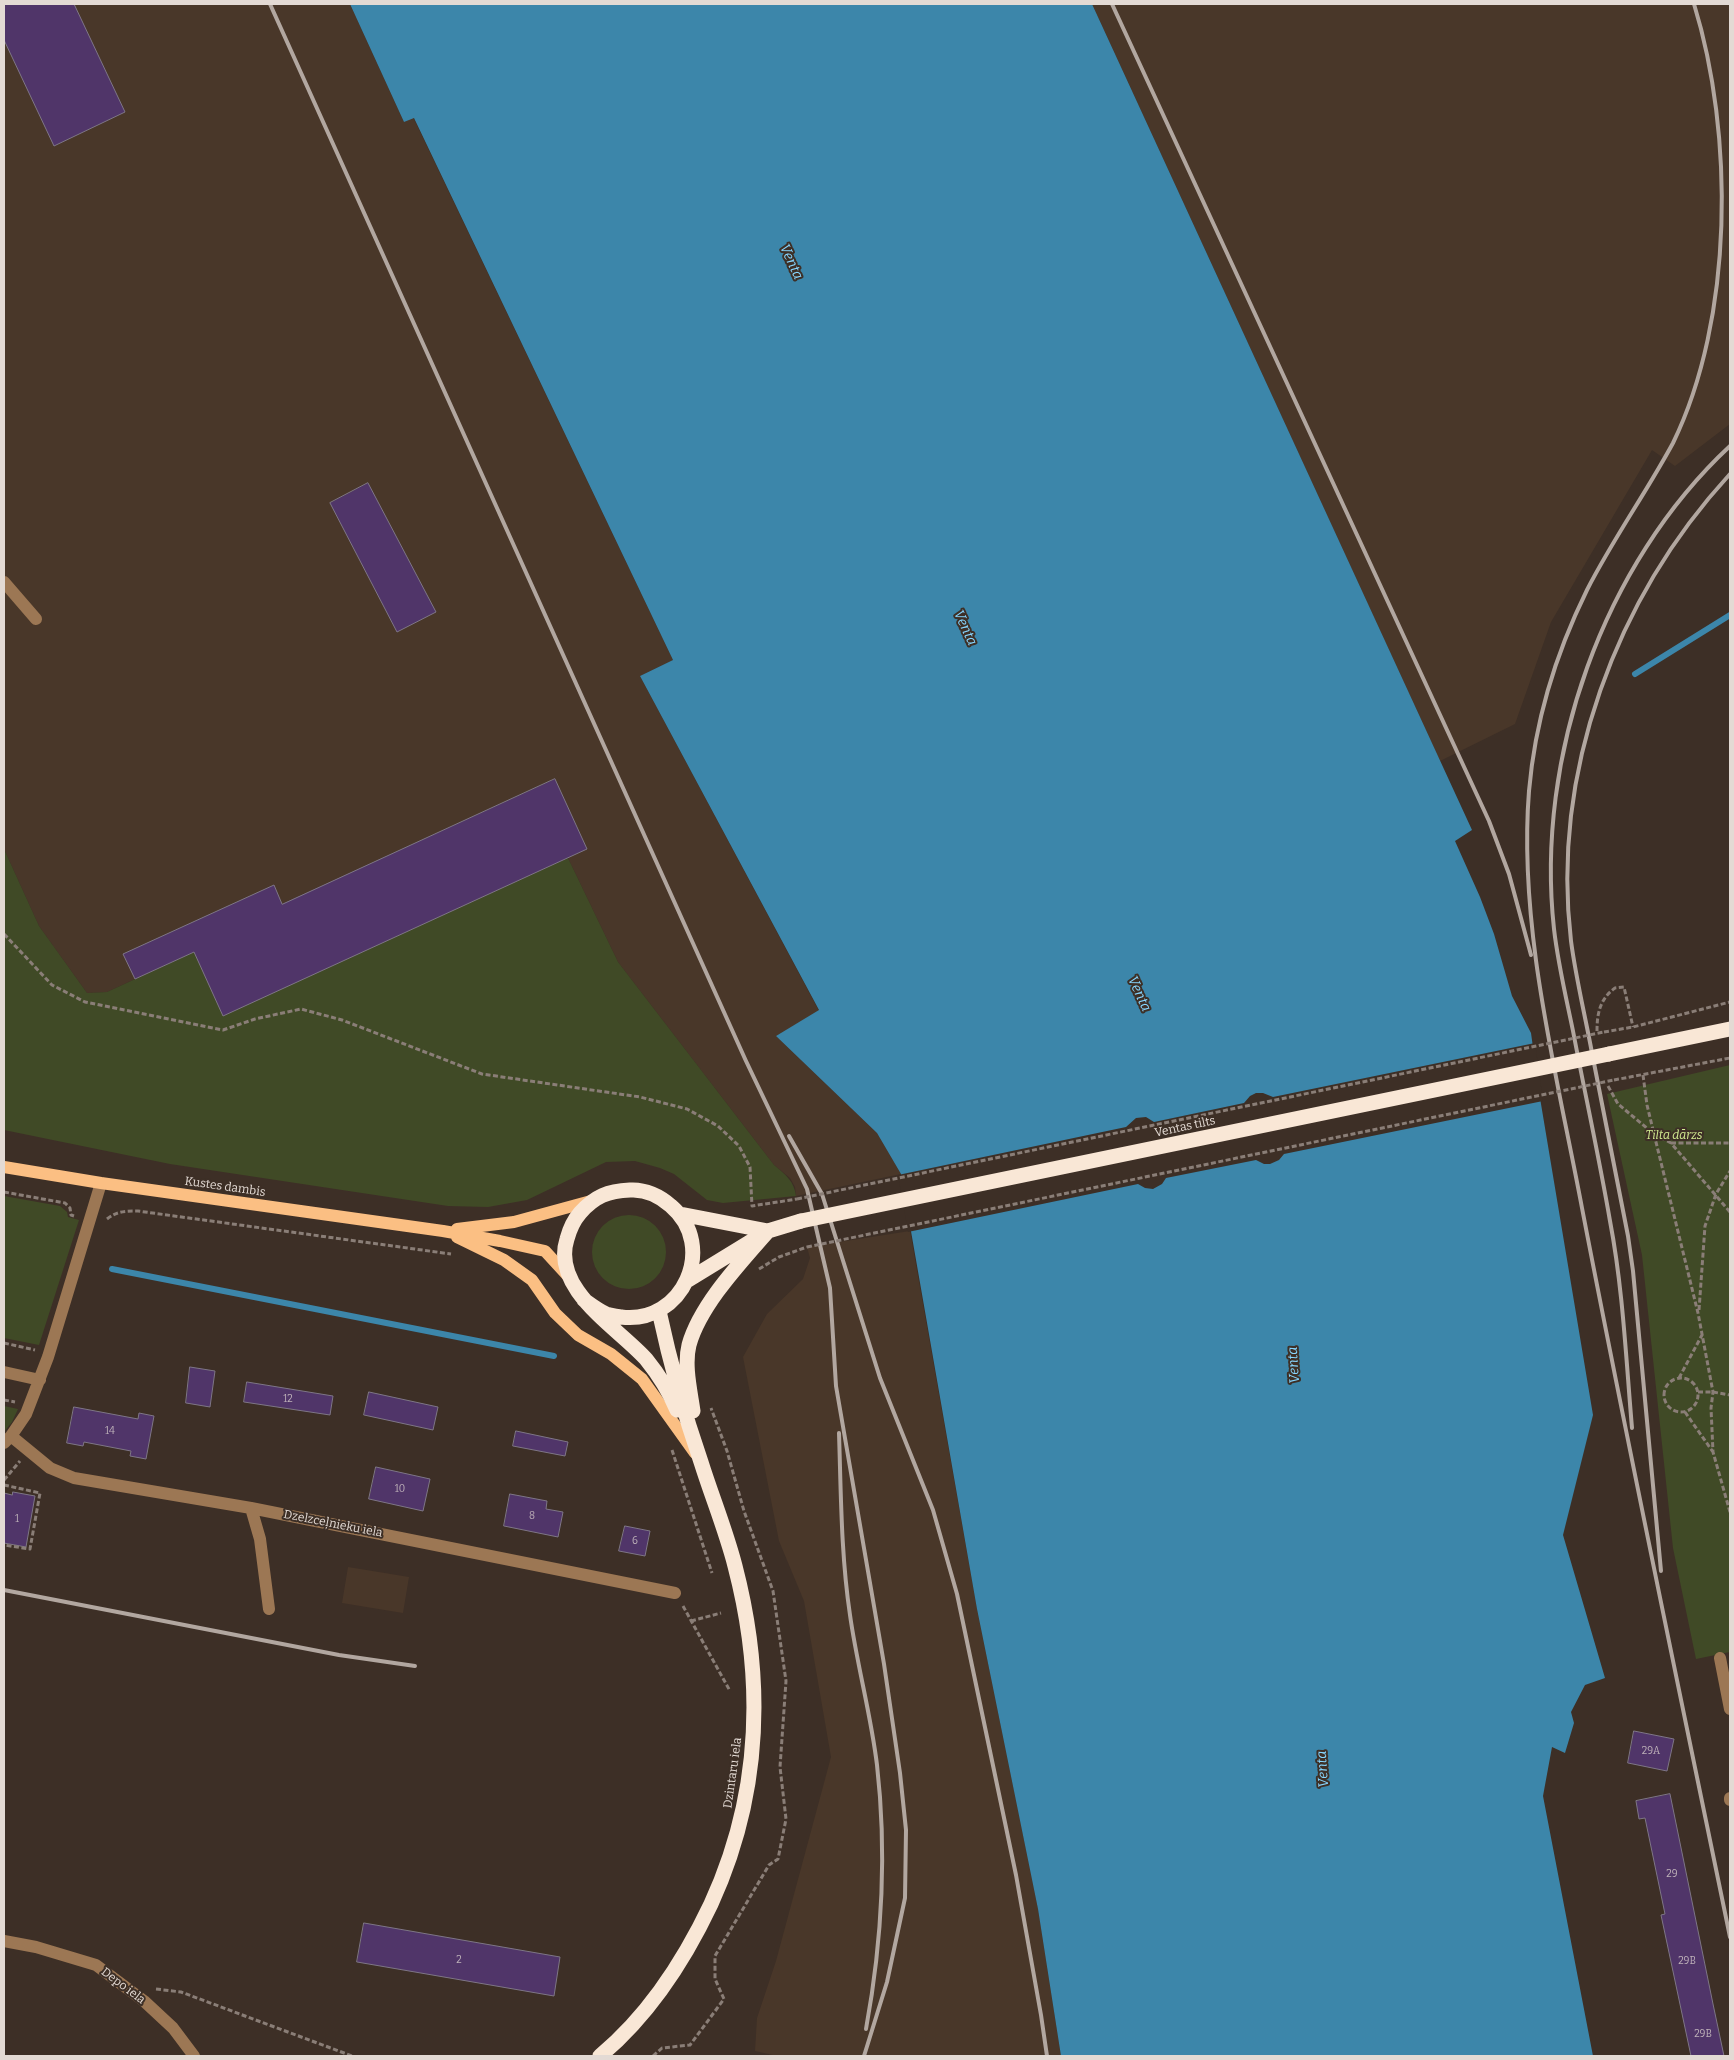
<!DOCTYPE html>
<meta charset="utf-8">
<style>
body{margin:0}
#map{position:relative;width:1734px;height:2060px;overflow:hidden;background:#3d2f26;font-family:Bitter,serif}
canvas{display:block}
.frame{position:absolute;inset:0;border:5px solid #e3dad4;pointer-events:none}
</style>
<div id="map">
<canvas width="1734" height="2060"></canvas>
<div class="frame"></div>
</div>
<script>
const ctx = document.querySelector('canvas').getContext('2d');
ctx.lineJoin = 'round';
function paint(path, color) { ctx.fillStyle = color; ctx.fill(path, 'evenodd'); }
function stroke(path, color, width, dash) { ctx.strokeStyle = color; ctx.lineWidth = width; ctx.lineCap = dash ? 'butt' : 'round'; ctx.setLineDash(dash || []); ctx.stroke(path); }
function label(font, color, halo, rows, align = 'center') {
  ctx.font = font + ' Bitter,serif'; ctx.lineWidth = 4; ctx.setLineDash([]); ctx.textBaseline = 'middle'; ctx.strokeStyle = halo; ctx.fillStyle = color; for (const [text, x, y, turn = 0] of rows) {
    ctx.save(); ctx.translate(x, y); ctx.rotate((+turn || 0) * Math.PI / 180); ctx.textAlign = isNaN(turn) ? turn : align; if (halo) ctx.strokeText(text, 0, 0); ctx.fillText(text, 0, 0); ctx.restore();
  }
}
paint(new Path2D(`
 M4,4H350L404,122L413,117L673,660L640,676L819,1011L776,1036L877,1133L901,1174L796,1196L795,1187L790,1178L774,1165L618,962L568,858L223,1016L194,952L107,992L87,993L39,926L4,849Z
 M1092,4H1730V424L1675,466L1652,450L1551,622L1515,724L1440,761Z
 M910,1231L977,1609L1038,1909L1061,2056H777L755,2051L757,2018L776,1961L831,1757L804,1601L779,1541L743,1357L767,1314L803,1279L810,1258L807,1247Z
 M348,1567L409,1577L403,1613L342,1603Z`), '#493729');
paint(new Path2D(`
 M4,849L39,926L87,993L107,992L194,952L223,1015L568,858L618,962L774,1165C786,1175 794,1181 796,1196L723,1203L707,1200L674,1174L660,1168L635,1161L606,1162L527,1200L488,1207L448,1206L170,1164L4,1130Z
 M1730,1065V1652L1696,1659L1673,1548L1642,1255L1607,1094Z
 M4,1196L60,1206L67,1212L68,1217L79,1220L39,1345L4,1338Z
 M592 1252a37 37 0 1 1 74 0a37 37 0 1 1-74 0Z
 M4,1406L18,1409L12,1422L4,1432Z`), '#404a26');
paint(new Path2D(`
 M350,4H1092L1472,830L1455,841L1480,897L1494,934L1512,996L1531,1033L1540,1098L1593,1415L1563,1535L1605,1678L1585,1685L1571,1712L1574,1723L1565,1753L1552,1747L1543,1796L1593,2056H1061L1038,1909L977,1609L901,1174L877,1133L776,1036L819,1010L640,676L673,660L414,118L404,122Z`), '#3c86aa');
paint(new Path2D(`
 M1535,1043L1543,1101L1284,1154L1279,1160L1270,1164H1264L1256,1160L1166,1178L1162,1184L1153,1189L1145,1188L1138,1184L908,1232L898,1175L1126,1127L1136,1118L1146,1117L1154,1122L1244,1103L1250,1096L1256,1093H1263L1273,1097Z`), '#3d2f26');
stroke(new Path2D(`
 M1635,674L1730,615
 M112,1269L554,1356`), '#3c86aa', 6);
const building = new Path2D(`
 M4,4H74L125,112L54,146L4,40Z
 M368,483L436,612L397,632L330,503Z
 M555,779L587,849L223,1016L194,952L135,979L123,954L274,885L282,904Z
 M190,1367L215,1371L210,1407L186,1403Z
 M247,1382L333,1396L330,1415L244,1402Z
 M369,1392L438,1407L433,1430L364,1415Z
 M74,1407L138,1419L139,1413L154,1416L146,1459L130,1456L131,1451L84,1442L83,1446L67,1443Z
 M516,1431L568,1442L565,1456L513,1446Z
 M376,1467L430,1479L423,1511L369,1499Z
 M13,1492L35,1496L26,1547L4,1543V1493L12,1495Z
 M510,1494L547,1501L546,1509L563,1512L558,1537L504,1526Z
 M625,1526L650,1531L645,1556L619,1551Z
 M1634,1731L1674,1739L1667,1771L1628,1763Z
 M1670,1794L1713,2004L1724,2056H1691L1661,1915L1665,1914L1645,1818L1639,1819L1636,1801Z
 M364,1923L560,1957L554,1996L357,1962Z`);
paint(building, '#503569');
stroke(building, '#7e7686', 1);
stroke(new Path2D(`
 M4,934L52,985L85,1002L223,1030L255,1019L301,1009L342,1020L482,1074L640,1097L687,1109L718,1126L739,1146L750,1167L752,1206L797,1199
 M1597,1031C1597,1013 1600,999 1615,988L1624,987L1633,1027
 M1604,1032L1633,1027L1730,1002
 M1643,1075L1647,1105L1654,1134L1671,1143L1730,1212
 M1614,1080L1730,1058
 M1608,1086L1618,1104L1654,1134L1698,1313L1713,1392L1711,1408L1713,1452L1730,1512
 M1671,1143H1730
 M4,1192L65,1203L70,1208L71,1215L74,1216
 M107,1219C117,1211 126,1211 138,1211L451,1254
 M759,1269L779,1257L807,1247
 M1699,1310L1705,1226L1716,1194L1730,1171
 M4,1343L35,1350
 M1664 1395a17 17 0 1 1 34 0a17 17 0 1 1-34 0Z
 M1679,1378L1702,1335
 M1698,1392H1713L1730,1395
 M4,1400L15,1402
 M1685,1412L1713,1452
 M672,1450L712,1573
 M4,1480L20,1461
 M4,1485L40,1493L30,1549L4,1545
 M683,1606L730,1691
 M691,1621L721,1613
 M156,1989L181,1992L352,2056
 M653,2056L662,2048L690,2045L724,1999L715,1979V1956L769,1865L778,1859L786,1819L780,1767L786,1681L773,1591L744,1511L727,1451L711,1408`), '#8a7e77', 3, [5, 2.5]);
stroke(new Path2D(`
 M4,582L36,619
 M4,1372L40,1380
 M11,1436L26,1414L48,1357L101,1183
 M4,1443L11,1436L50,1468L74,1478L251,1508L675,1593
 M251,1508L260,1539L269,1609
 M1720,1658L1730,1709
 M1730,1798V1800
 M4,1941L36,1947L96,1965L144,2001L173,2028L194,2056`), '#9c7754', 12);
stroke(new Path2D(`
 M4,1167L101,1183L443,1231L500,1241L545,1251L567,1275
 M457,1229L514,1222L591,1201
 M457,1237L504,1260L532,1280L555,1313L578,1335L611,1354L642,1379L695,1453`), '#fbbf83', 12);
stroke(new Path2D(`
 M1609,1054L1730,1029
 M680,1214L768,1231
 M688,1280L768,1231L801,1221
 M584,1300C591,1305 599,1311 606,1314C611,1316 617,1316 621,1317C683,1325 718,1246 671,1206C660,1196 645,1189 630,1190C608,1191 595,1196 580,1213C573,1221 570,1228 567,1239C551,1289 617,1327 646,1359C659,1375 669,1391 677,1410
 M693,1411C690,1390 684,1365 689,1345C700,1305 741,1262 768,1231
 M600,2056C648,2016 684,1961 711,1904C761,1795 765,1681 735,1566C726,1531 712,1497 701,1462C684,1413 670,1362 659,1311`), '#f9e7d6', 15);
stroke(new Path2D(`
 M270,4L746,1061L807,1189L830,1288L836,1386L884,1664L900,1773L906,1830L905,1898L887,1982L864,2056
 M1112,4L1489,821L1509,874L1531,955
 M1694,4C1734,134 1734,318 1673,443C1646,493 1613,539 1587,590C1556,653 1535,721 1529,791C1518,927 1557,1075 1582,1208C1629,1452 1680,1694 1730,1937
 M789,1136L822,1194L880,1378L933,1510L957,1594L1016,1875L1041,2015L1047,2056
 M1632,1428C1626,1359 1623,1289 1610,1221C1599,1157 1585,1094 1573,1031C1566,997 1558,964 1554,929C1535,757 1603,564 1730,446
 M839,1433C841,1494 841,1555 850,1615C857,1665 871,1715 877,1765C887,1853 882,1942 866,2029
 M1661,1571L1633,1271L1628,1236C1616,1175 1604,1114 1592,1053C1585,1015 1576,979 1571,941C1551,772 1616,598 1730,474
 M4,1590L339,1655L415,1666`), '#b2a7a0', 4);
stroke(new Path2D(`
 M797,1199L1604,1032
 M807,1247L1614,1080`), '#8a7e77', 3, [5, 2.5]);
stroke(new Path2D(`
 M801,1221L1609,1054`), '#f9e7d6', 15);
label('10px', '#beb1b9', null, [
 ["12",288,1399],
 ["14",110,1431],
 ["10",400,1489],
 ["8",532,1516],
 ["1",17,1519],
 ["6",635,1541],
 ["29A",1651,1751],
 ["29",1672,1874],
 ["2",459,1960],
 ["29B",1687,1961],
 ["29B",1703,2034]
]);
label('12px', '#e3dad4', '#3d2f26', [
 ["Ventas tilts",1185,1127,-12],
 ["Kustes dambis",225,1187,8],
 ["Dzelzceļnieku iela",333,1524,11],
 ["Dzintaru iela",733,1773,-82],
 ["Depo iela",123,1986,37]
]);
label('italic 12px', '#d3ed91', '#3d2f26', [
 ["Tilta dārzs",1674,1136]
]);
label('italic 14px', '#87d6ff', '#3d2f26', [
 ["Venta",791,262,65],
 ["Venta",965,628,65],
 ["Venta",1139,994,65],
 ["Venta",1294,1365,-94],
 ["Venta",1323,1769,-94]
]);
</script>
